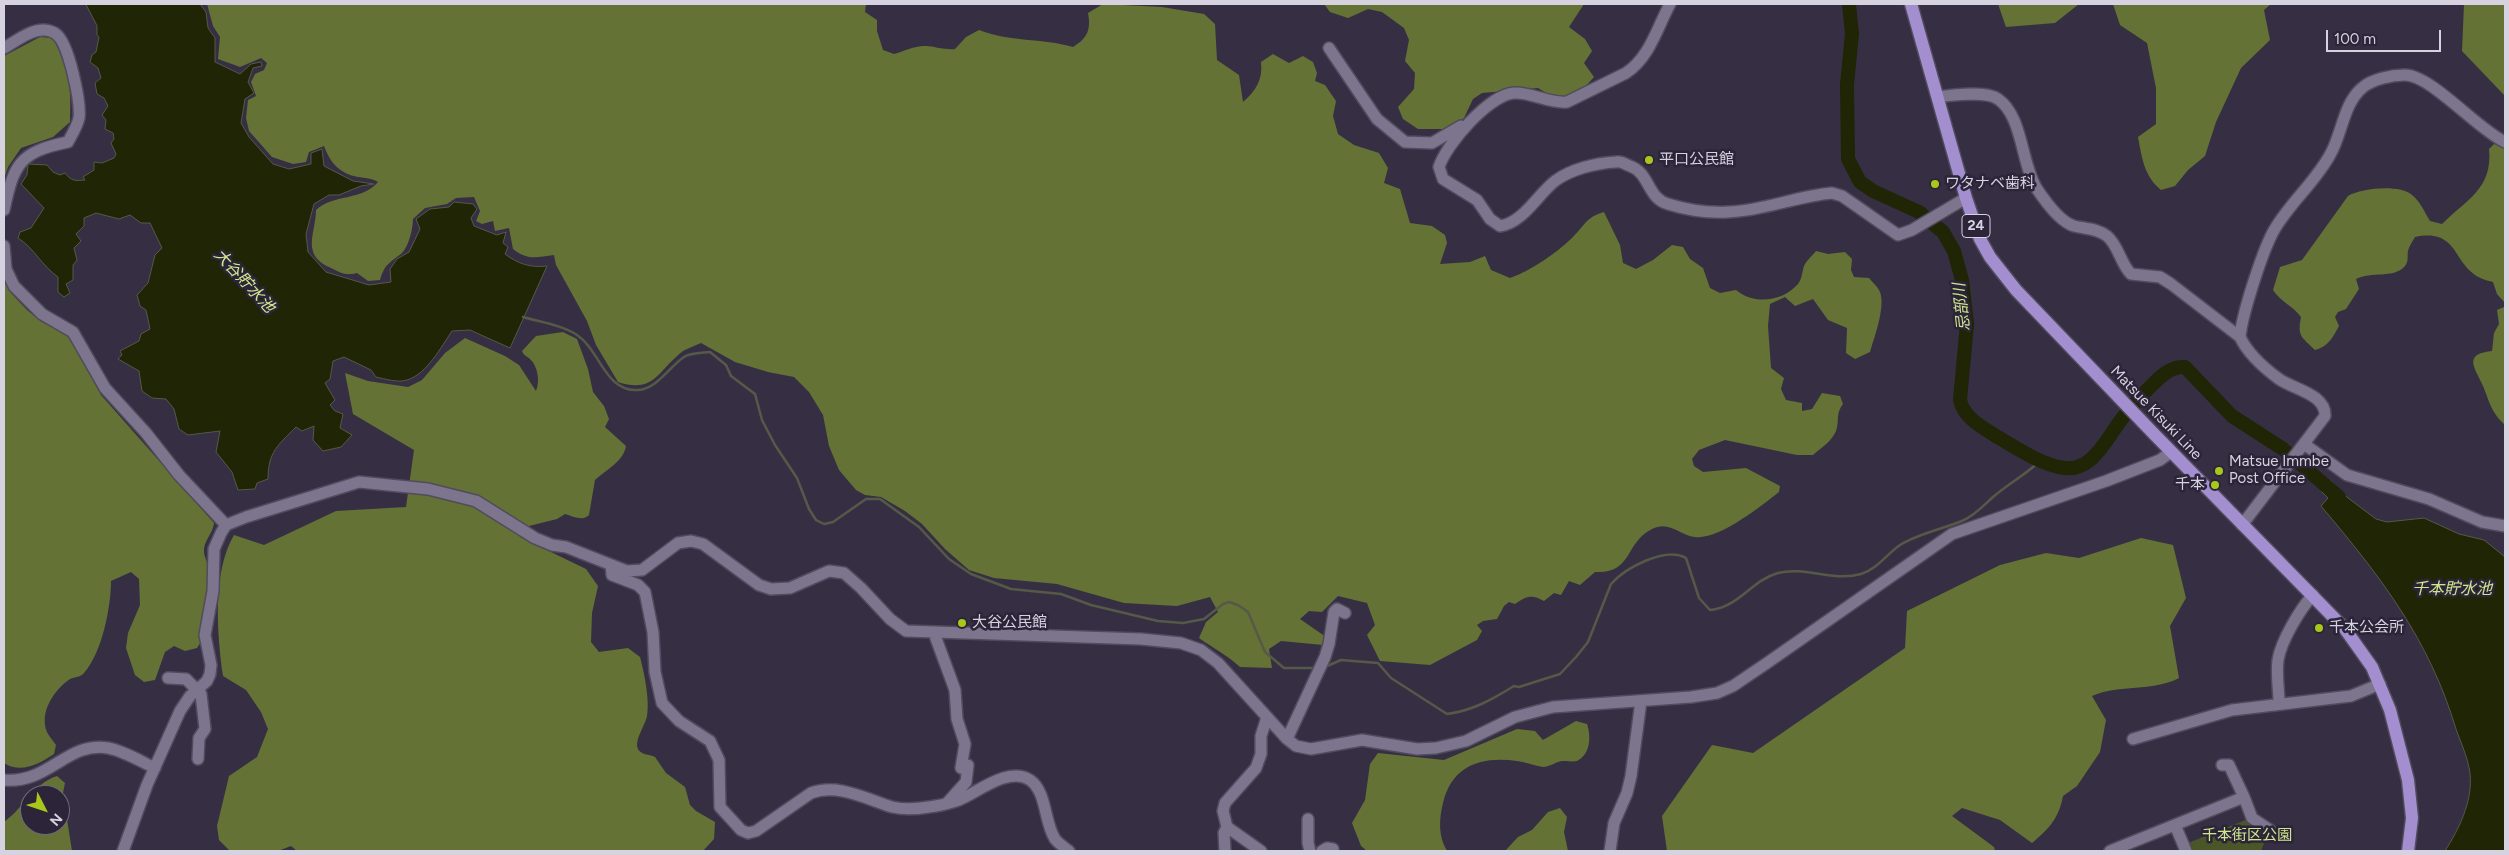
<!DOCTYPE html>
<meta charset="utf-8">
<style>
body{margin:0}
#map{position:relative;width:2509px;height:855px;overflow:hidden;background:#362f44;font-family:Figtree,sans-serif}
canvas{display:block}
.frame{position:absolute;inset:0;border:5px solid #d6d2e0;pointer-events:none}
.north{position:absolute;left:20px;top:785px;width:50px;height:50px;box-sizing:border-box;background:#2c253a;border:1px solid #706a7c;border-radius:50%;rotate:131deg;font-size:14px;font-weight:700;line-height:20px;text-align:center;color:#d6d2e0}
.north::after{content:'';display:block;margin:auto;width:18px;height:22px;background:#a8c71b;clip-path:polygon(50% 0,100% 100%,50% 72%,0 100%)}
.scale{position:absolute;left:2326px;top:30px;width:115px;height:22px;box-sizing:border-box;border:2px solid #d6d2e0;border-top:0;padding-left:6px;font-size:15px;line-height:18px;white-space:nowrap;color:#d6d2e0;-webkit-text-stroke:4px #2c253a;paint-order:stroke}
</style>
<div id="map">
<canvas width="2509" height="855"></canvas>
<div class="frame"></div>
<div class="north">N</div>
<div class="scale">100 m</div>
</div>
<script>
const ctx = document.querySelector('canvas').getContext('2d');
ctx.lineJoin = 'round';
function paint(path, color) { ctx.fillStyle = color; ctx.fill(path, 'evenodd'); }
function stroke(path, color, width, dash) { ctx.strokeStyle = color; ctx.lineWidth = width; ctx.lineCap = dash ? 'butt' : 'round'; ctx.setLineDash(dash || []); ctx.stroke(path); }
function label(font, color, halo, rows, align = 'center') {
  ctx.font = font + ' Figtree,"Noto Sans JP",sans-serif'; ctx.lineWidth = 5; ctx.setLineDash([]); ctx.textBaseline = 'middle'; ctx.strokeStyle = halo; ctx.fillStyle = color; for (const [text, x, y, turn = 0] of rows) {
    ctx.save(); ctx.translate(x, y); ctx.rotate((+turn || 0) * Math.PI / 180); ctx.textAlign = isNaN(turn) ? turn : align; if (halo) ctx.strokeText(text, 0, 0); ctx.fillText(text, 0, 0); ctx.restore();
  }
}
paint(new Path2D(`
 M2248,819L2268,833L2261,851H2191L2188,843Z`), '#4a5528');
paint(new Path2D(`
 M207,4H866L865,12L877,20V31L883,50L894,54C904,51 916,45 927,46C937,47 944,50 955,49L966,37L979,30C1009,42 1042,38 1073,47C1088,38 1091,29 1088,13L1103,4L1162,7L1204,14L1215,24L1217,60L1239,75L1243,102C1256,91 1263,79 1261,62L1273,54L1289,63L1303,56L1313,62L1317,73L1315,81L1325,85L1336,101L1333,116L1338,134L1354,145L1379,153L1388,168L1384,183L1400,189L1410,223L1432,226L1445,235L1447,243L1440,264L1470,262L1485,256L1491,270L1510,278C1532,270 1555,254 1572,238C1585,225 1586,217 1604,212L1620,245L1623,263L1636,269L1653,260L1672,245L1683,247L1690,259L1703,268L1710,288L1720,293L1736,290C1754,305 1782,302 1798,284C1802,279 1802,272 1804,266C1806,261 1812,256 1816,251L1828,254L1845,252L1852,259L1851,270L1854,277L1869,278C1872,282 1877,286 1879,290C1887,304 1874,338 1870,352L1855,359L1846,353L1847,328L1828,320L1813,299L1795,306L1785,297L1770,304L1768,326L1771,368L1784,378L1781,389L1786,400L1802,403V411L1812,409L1822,393L1840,396L1843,404C1835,415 1840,420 1836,431C1832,441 1821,448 1813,455H1797L1725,440L1699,450L1692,459L1694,466L1703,472L1746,468L1780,486L1779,492C1761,506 1719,540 1695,537C1679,535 1669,520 1652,529C1624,543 1633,574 1595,572L1580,585L1569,581L1561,595L1554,593L1544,601C1532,594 1526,596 1515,604L1509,602L1504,606L1497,619L1483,621L1477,625L1482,631L1477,640L1430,665L1380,661L1367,635L1375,625L1367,603L1338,596L1322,612L1309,611L1300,619L1326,637L1323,645L1281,641L1269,649L1272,668L1240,667C1227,655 1213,648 1199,638L1206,622L1218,612L1210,597L1177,606L1124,603L1057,584L994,578L969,570L945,549L922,524L905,511L881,497L865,495L856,490L839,470L829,446L823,415L809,392L794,377L768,372L735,362L701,343C695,346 688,348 683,351C658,370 655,394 618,382L596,345L587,321L556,265L554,255C537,257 528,261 513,249L509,228L495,231L493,221L482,224L476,221L480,211L474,197L456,198L447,204L425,208L413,219C413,228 409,246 402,253C390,263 385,263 380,280L368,281L357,273C346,276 341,273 331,268C300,255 316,233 316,210C333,194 362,201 378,182C372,178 365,178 358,177C340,174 330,163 324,146L309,152L306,162L293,164L272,157L249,131L246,118L248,100L256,96L251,82L255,74L264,70L267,63L261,58L240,67L218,59L220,37L213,26Z
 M1324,4H1584L1569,27L1585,39L1592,51L1584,63L1594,77L1585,87L1566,98L1556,99L1538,88L1482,93L1473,99L1464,118L1447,129H1418L1403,119L1398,107L1414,89L1415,73L1405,61L1409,40L1404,28L1382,12L1368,9L1348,18L1330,12Z
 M1998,4H2079L2055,23L2006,27Z
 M2113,4H2271L2264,10L2270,40L2241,68L2216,122L2205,156L2188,170L2175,186L2161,190C2144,176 2142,158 2138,137L2156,124V88L2147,43L2120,25Z
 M2464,4H2505V96L2462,51Z
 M40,37L52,38C71,61 71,93 70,122L53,137L21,148L8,167L4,179V56Z
 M2494,144L2505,147V425C2491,412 2490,403 2483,386C2475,368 2462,354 2492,351L2494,333L2499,324L2497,310L2504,307L2505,303L2497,294L2493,282C2449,274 2465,227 2415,237C2413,241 2409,246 2408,251C2407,256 2409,261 2405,266C2394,279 2371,271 2356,279L2359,289L2346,309L2338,312L2335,317L2339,326C2333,337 2328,347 2315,350C2302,337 2297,337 2301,317C2293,306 2281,302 2273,290L2280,267L2302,260L2348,196C2361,188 2400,184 2412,195C2420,201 2425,213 2430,221L2442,224C2466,200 2493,189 2489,149Z
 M4,279L11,293L27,310L42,322L69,336L101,395L214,523C213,534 203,541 204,552C204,555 206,559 207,563C209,589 205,617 201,642L197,648L185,651L174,646L165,652L155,680L144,682L135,675L126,648L128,633L140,605L139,579L131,572L111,581C111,607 102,653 84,673C81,677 75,677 70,679C54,690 39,712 47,732C49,736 53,741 56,745L54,754C39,764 21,774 4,763Z
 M563,332L577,339L588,369L593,392L604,406L609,419L605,427L626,446C624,461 606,470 595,480L589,515C582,522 573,516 565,514L557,519L529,526L520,537L586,569L598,586L592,613L591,642L599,652L628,648L640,657C644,672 650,700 647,716C645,726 634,740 638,749C641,755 649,754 655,757L666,773L685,787L690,805L696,811L715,822L714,839L703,851H297L291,846L278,851H230L219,840L217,826L229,776L257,757L268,729L261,712L246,690L223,676C217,634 212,572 234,535L264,545L336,511L406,507L414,450L353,414L345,373L368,381L408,387L422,380L445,353L465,338L505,356L519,365L536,391C540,382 538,366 530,359C527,356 524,356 522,351L536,336Z
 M2141,538L2173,545L2186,598L2170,626L2179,678C2152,692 2120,684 2092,696L2106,720L2100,752L2077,786L2063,796C2059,818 2049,829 2032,843L2000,820L1962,808L1952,816L1994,847L1995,851H1667L1662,816L1712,745L1753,753L1905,648L1907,611L2000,565L2046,553L2079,558Z
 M1576,721L1587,724C1591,736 1591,754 1577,761C1573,762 1566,761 1562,761C1556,762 1549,767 1543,767C1535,766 1526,762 1517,761C1482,756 1452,765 1443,803C1439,819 1438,836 1447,851H1367L1361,846L1352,823L1365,800L1370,764L1378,753L1444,760L1517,729L1535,731L1543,740Z
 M57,776L65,783L60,807L67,819L72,851H4V822C25,807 31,785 57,776ZM30,795H60V825H30Z
 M1560,808L1567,817L1564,832L1568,851H1505L1518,837L1532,830L1548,812Z`), '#647235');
const water = new Path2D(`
 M86,4H200L206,12L208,28L215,38V62L240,74L251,64L261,62L262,66L253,68L248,82L254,93L245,99L241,123L249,137L273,164L289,169L311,164V153L322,149L324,166L353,181L374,184L361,186L339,195H329L314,204L306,234L308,252L326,272L369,285L391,282L390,269L397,259L409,252L420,229L416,219L430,209L449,207L454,202L473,204L477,209L471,218L474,226L497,235L506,232L503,243L508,247L505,254C518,264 531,268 547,266L510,348L470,330L452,331C441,347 427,374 407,380C398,383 385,379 376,377L371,370L344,357L333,361L330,379L325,383L335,400L330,405L335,411L343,414L340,428L352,435L341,447L323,451L313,440L314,426L302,431L296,427C278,445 268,452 268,479L257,483L255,489L238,490L232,472L216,452L220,431L188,435L179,429L174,409L166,399L152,398L142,391L139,371L118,359L122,355L120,351L139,341L141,334L150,329L146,310L140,306L137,295L148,283L155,255L162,248L150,223H141L130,215L119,219L96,213L84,218V226L76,234L81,241L74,248L77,260L73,265V280L66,284L70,293L64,297L58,292V277C42,266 35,249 18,238L20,232L31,228L44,208L21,184L27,175L28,164L47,165L53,172L60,175L65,173C71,181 75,181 85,180L83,177L94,170V162L102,163L114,158L116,154L111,143L114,139L113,133L105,129L106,120L102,115L108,106L104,98L97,94L95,83L101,78L98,68L90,62L92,55L96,52L99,37L97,35V26Z
 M2331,481L2348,498L2376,519L2387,522L2424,518L2459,534L2484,540L2505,557V851H2445C2459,829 2473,801 2470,773C2468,758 2461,743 2456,729C2429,639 2381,577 2321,506L2328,498L2322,492Z`);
paint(water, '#1f2505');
stroke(water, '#565947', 1);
stroke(new Path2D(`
 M523,317C540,322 562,325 577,335C600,350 605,392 638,390C657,389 669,367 684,357C690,353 702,353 710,352L726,365L731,376L755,394L762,420L775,445L797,478L809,509L816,520L824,524L833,522L866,499H880L919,527L949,559L971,574L1011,589L1061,594L1091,605L1158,621L1183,623L1204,619L1223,604L1229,602L1238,605L1248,612L1265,652L1284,668H1317
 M1325,667L1341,660L1378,663L1391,678L1447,714C1472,711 1493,699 1514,686L1519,687L1560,674L1576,657L1588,642L1611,584C1625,568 1666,546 1686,558L1699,598L1710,610C1738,608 1752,580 1778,573C1805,566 1833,582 1861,574C1877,569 1887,554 1900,545C1919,533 1944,529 1964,520C1975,515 1984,505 1993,497C2009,483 2027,474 2041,460`), '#565947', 2.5);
stroke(new Path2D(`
 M1849,4L1852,34L1847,84L1848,159L1860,182L1873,191L1919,212L1943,232L1954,251L1962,280L1967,324L1960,400C1963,417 1982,427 1996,436C2014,447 2044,466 2065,468C2090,471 2104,444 2116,427C2126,412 2140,397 2153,384C2162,375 2172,366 2185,367L2232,416L2283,449L2339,497`), '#1f2505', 14);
const minor = new Path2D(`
 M1670,4C1657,28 1650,57 1626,73L1567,102C1549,104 1532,92 1514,93C1489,95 1446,144 1439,167L1443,179L1477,200L1490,219L1500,226C1523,223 1538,194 1555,181C1571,169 1596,163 1616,162C1621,161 1625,164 1630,166C1650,173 1647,198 1668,204C1687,210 1709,213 1728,212C1763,211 1797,196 1832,193L1842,196L1898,235L1912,230L1966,198
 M4,48C16,41 31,29 45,30C48,30 54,32 56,34C69,43 81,103 79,118C77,127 72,134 68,142C20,152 14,163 4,210
 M1329,48L1377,119L1405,142L1432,143L1461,126
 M1938,97C1952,95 1987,91 1998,99C2023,116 2021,164 2037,189C2045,201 2060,222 2074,226C2085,229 2097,228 2107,236C2119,246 2120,263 2131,274L2160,277L2171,284L2240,337C2248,354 2264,368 2279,379C2293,389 2326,394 2325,416L2242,525
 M4,246L6,269L14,286L42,314L73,332L105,388L146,433L179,475L226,525
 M2240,337C2242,314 2262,253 2273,232C2289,203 2316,182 2331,153C2342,133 2344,103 2362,88C2372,79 2392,75 2405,75C2431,75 2477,129 2505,142
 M2304,444L2347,475L2429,499L2482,522L2505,526
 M611,565L612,575L638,585L645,592L653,632L655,672L662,703L679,721L710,741L719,760L720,807L741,830L748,833L756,831L811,793C838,783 866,799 892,807C904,810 917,809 929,807C939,806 950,803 959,800C978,792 1009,766 1030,780C1047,792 1044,822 1055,839C1058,843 1064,847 1069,851
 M934,633L955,690L957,719L965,744L961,768L968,765L966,782L948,802
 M168,678L186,679L201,694L205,729L199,738L198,759
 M2279,703C2279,690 2276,674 2278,660C2281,641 2300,609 2313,595
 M1287,739L1325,657L1329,644L1334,612L1337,609L1345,613
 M2133,739L2232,710L2351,696L2380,684
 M2222,765H2229L2244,797
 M4,780C49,784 67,741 108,748C124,751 140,761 155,768
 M1308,819V843L1310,851
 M2175,825L2186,851
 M123,851L147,785L180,711L190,696L207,681L210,674L211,665L205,635L213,591L214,549L221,533L226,525L246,517L359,482L428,489L476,501L535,538L552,545L566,547L627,571L642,570L678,543L691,541L703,544L759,585L771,589L790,588L829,571L844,573L861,588L890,619L906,631L1141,639L1181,643L1201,650L1218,663L1287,739L1296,746L1311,749L1362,740L1417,749L1436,748L1466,741L1515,717L1553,707L1691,697L1717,693L1733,686L1767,663L1952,534L2106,481L2160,460L2171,452
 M1225,851L1224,833L1227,827
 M1261,851L1227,827L1223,811L1225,803L1256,768L1261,754V736L1267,717
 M1322,851L1327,848L1333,849
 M1610,851L1614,823L1627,793L1631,776L1641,701
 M2110,851L2244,797L2252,818L2270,830`);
const major = new Path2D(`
 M1911,4L1966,198L1980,239L1990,257L2016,290L2154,434L2345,629L2372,667L2390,710L2408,780L2412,818L2408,851`);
stroke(minor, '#514b5d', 14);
stroke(major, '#514b5d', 15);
stroke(minor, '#7c758d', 11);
stroke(major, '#a38ed0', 12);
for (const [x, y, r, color] of [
 [1649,160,5,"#a8c71b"],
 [1935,184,5,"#a8c71b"],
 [2219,471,5,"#a8c71b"],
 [2215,485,5,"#a8c71b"],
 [962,623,5,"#a8c71b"],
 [2319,628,5,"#a8c71b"]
]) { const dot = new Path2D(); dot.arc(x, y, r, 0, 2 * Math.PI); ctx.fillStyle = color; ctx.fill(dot); stroke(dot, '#2c253a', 2); }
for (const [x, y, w] of [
 [1976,226,28]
]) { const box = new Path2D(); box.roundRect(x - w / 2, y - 11.5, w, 23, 4); ctx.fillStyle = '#2c253a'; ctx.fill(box); stroke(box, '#d6d2e0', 1); }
label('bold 14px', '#d6d2e0', null, [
 ["24",1976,226]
]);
label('15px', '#d6d2e0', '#2c253a', [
 ["平口公民館",1659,160],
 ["ワタナベ歯科",1945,184],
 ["Matsue Immbe",2229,462],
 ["Post Office",2229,479],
 ["千本",2205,485,"right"],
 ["大谷公民館",972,623],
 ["千本公会所",2329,628]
], 'left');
label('15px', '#d6d2e0', '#2c253a', [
 ["Matsue Kisuki Line",2156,413,46]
]);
label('15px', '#cfe68c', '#2c253a', [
 ["千本街区公園",2247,836]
]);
label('italic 16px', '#d0e68c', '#2c253a', [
 ["大谷貯水池",244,281,47],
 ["忌部川",1962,307,-96],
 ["千本貯水池",2452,589]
]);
</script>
